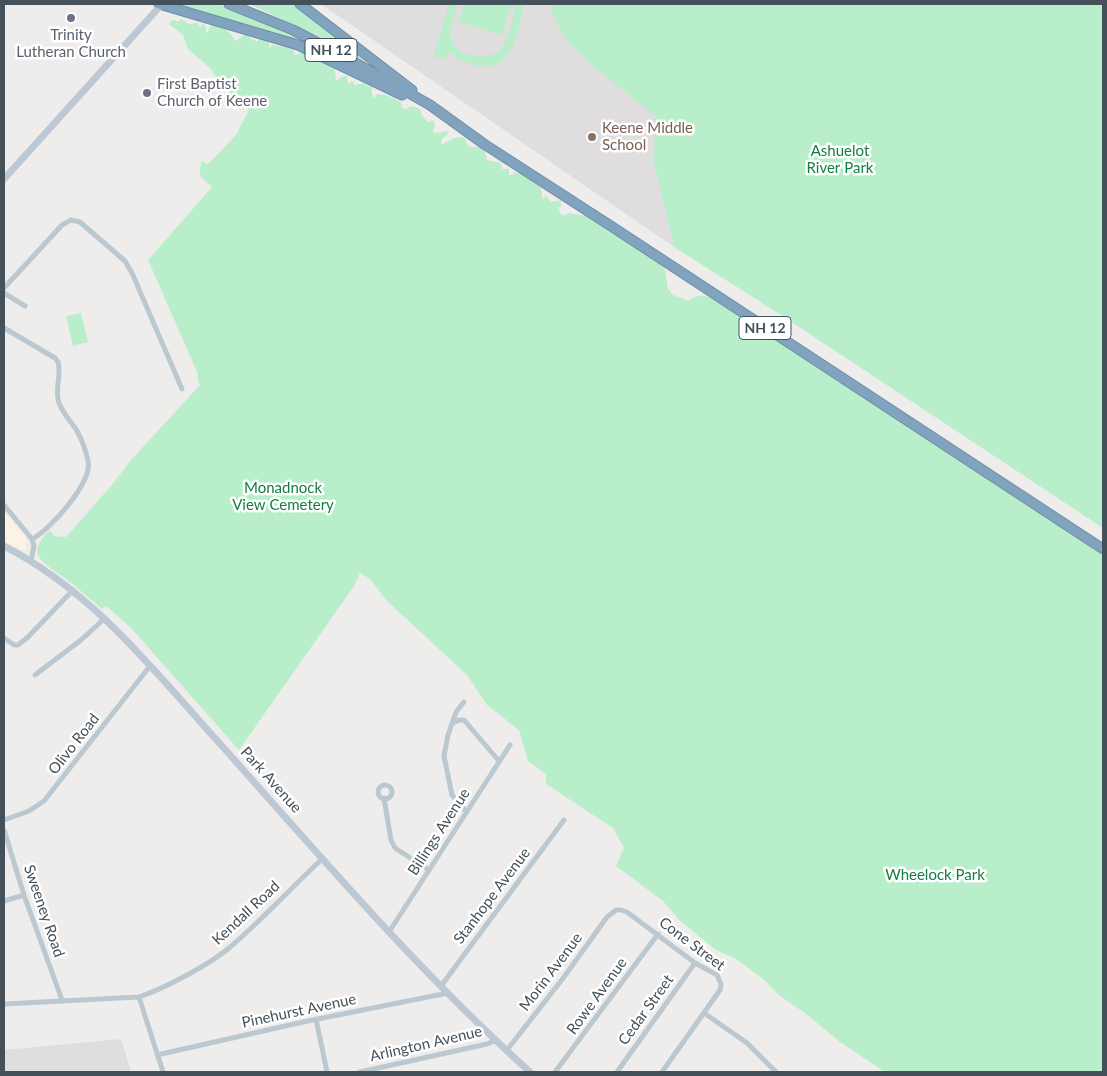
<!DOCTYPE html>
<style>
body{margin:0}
#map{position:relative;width:1107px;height:1076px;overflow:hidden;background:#efecec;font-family:Lato,sans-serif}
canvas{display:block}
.frame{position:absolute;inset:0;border:5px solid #44515a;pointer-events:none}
</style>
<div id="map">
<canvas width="1107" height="1076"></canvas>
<div class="frame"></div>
</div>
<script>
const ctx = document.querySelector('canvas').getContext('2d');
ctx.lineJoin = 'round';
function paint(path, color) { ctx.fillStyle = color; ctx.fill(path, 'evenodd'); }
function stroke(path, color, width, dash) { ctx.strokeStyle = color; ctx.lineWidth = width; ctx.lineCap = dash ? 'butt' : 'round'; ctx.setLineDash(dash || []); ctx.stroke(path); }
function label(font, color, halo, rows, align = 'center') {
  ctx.font = font + ' Lato,sans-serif'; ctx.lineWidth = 5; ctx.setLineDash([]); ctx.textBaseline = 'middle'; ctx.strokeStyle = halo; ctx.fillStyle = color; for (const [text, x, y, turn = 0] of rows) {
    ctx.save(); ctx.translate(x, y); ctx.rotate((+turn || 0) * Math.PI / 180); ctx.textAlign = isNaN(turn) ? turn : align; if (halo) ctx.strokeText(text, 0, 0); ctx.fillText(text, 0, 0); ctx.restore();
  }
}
paint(new Path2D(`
 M4,512L25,536L27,544L25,551L4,541Z`), '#fcf3e4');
paint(new Path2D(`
 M321,4H590L688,111L654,163L674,247Z
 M121,1039L131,1072H4V1050Z`), '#e0ddde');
paint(new Path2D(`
 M173,4H217L254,18L320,50Z
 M249,4H292L370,63L363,60L324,39Z
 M449,4H458C455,14 449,27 451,38C454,56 487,62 499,51C509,42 513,16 516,4H525C517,30 516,70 480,66C467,64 458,60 448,52L446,59L433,57Z
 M464,4H511L502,35L459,22Z
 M553,4H1103V528L784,317L674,247L654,163L655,116L592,65L566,40L551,10Z
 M182,19L188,24L197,23L200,27L203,23L206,27V33L208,32L210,26C222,25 230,30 235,41L248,33L251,35L250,39L255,40L256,42L259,39H266L269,43V48L272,45L294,48V55L304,53L334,64L336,81L341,77L347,76L348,84L352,81L355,85L364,83L369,87L372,84V95L375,98L377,94L386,95L401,102L402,108L407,109L410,106L420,109L422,116L428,122L433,120L435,125L433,131L434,133L447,131L449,133L442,139L441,145L457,137L465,138L467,144L470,147H481L485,152L487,160L501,163L502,169H509V175H513L514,172L525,175C534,187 543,181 542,199L547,196L550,202L561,200V206L558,208L562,216L569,213L586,216L660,263L665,270L668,290H670L671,294L688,301C699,294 705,294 717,301L1065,530L1103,556V1072H885L840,1042L805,1013L780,996L763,979L736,959L716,950L680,921L663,901L616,866L624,848L613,828L546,784V774L528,761L519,730L487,705L467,675L387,601L370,579L360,573L354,586L239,750L131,628L106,606L102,609C90,599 79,589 66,579C47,564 22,556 50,530L54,536L66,537L111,486L131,460L200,385L197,376L198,374L148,260L212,187C201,177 197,177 202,161L208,164L236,135L249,110L222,87L211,69L188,49L183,35L169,24L171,21L175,20L177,22Z
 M81,313L88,342L73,346L66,316Z`), '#b8efca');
const highway = new Path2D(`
 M159,4L298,45L402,95
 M229,4L293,30L347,58L430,105L484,144L614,228L1103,549
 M300,4L412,90`);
stroke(highway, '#6d8ea9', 11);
stroke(new Path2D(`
 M4,288L62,225L71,220L80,222L125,261L132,273L182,389
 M4,293L25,306
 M4,328L55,358L58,362C62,375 54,390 59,403C63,413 70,421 76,429C81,438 86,451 88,461C93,482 50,530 32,539
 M4,505L32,539L34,546L31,561
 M4,638L14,645H18L28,637L73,590
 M35,675L81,640L105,618
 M464,702L456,712L448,735L444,756L452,795L467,812
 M453,723L459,720H464L499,761
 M378 792a7 7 0 1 1 14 0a7 7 0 1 1-14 0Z
 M384,798L391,840L395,848L429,870
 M4,820L29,811L44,801L150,666
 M4,830L24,895L62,1000
 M4,901L24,895
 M389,932L510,745
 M441,986L564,820
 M139,997L163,1072
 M4,1004L139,997C165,988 209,965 229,948C262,920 292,887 323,858
 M704,1013L747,1043L776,1072
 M316,1019L327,1072
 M507,1050L564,977L607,917L616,910H621L627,912L695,963L717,975L721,984L720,990L662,1072
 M157,1055L303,1022L448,993
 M360,1072L487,1044L496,1040
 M555,1072L658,934
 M617,1072L695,963`), '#bcc8d0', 5);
stroke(new Path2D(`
 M4,179L162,4
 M4,546C95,593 154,671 222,746C321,857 419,972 530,1072`), '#bcc9d4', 7);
stroke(highway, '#82a3be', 9);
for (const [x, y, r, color] of [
 [71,18,5,"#6b7280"],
 [147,93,5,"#6b7280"],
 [592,137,5,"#8d6e63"]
]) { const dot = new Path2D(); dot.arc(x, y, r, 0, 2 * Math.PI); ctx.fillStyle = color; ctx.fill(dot); stroke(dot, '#fff', 2); }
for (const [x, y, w] of [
 [331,50,52],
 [765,328,52]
]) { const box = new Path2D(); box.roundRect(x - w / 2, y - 11.5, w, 23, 4); ctx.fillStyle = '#fff'; ctx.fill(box); stroke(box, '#44515a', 1); }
label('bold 14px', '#44515a', null, [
 ["NH 12",331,50],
 ["NH 12",765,328]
]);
label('15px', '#5b616d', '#fff', [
 ["Trinity",71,35],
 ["Lutheran Church",71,52],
 ["First Baptist",157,84,"left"],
 ["Church of Keene",157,101,"left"]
]);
label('15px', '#785e54', '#fff', [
 ["Keene Middle",602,128],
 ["School",602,145]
], 'left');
label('15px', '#147d42', '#fff', [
 ["Ashuelot",840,151],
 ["River Park",840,168],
 ["Monadnock",283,488],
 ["View Cemetery",283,505],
 ["Wheelock Park",935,875]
]);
label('15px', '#44515a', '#fff', [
 ["Olivo Road",74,744,-52],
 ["Park Avenue",271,780,48],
 ["Billings Avenue",439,832,-57],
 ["Stanhope Avenue",492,896,-53],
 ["Sweeney Road",44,911,71],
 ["Kendall Road",246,913,-43],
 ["Cone Street",692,944,37],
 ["Morin Avenue",551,972,-53],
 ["Rowe Avenue",597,996,-54],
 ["Cedar Street",646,1010,-54],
 ["Pinehurst Avenue",299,1011,-12],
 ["Arlington Avenue",426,1044,-13]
]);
</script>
